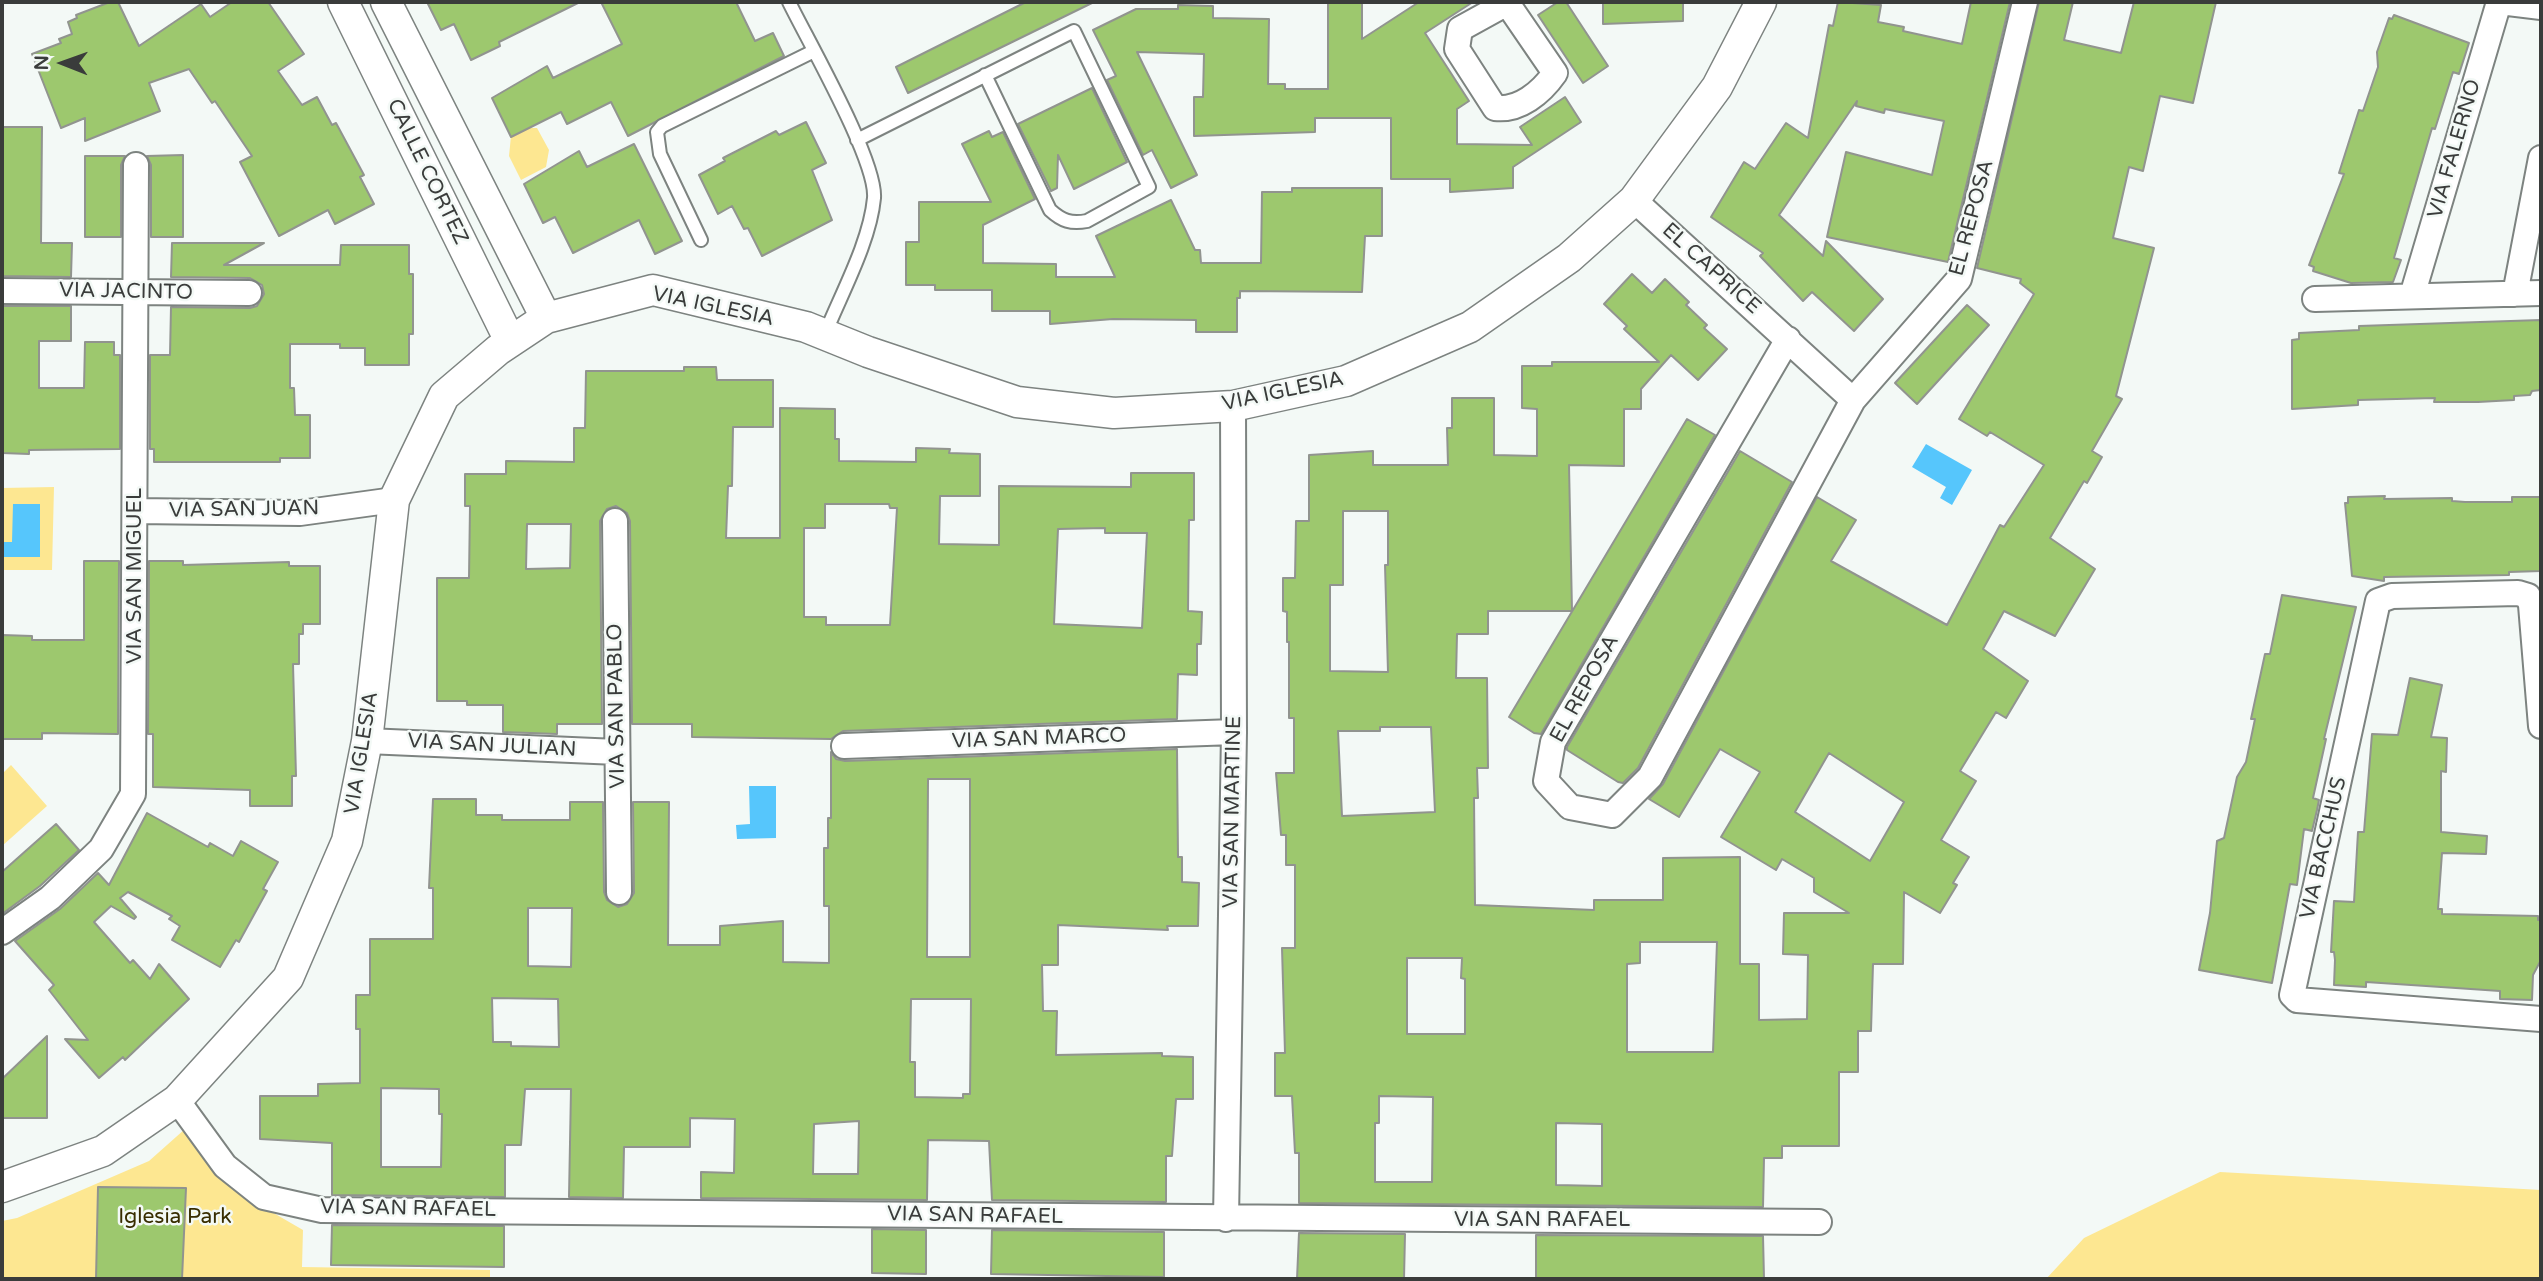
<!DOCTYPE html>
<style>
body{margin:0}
#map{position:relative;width:2543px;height:1281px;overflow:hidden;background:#f3f9f6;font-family:"Varela Round",sans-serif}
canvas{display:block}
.frame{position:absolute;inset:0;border:4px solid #3a3c3b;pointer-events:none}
.north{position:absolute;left:28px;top:28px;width:70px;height:70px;-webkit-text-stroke:5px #f3f9f6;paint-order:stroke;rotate:271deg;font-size:19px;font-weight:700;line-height:28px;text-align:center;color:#3a3c3b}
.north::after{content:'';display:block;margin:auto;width:24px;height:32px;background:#3a3c3b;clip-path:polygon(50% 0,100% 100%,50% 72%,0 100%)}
</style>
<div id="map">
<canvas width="2543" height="1281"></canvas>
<div class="frame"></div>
<div class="north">N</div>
</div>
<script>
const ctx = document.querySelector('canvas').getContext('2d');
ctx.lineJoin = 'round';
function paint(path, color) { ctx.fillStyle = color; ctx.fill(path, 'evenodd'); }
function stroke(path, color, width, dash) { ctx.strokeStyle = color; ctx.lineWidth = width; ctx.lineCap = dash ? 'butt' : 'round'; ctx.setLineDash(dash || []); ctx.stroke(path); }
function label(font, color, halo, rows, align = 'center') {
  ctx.font = font + ' "Varela Round",sans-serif'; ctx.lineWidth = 5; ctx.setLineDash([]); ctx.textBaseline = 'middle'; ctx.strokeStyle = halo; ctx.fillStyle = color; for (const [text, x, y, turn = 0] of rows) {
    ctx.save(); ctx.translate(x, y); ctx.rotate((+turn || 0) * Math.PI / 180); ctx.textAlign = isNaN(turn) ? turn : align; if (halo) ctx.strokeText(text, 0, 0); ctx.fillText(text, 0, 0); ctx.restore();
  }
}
paint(new Path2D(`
 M526,128H537L549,150L546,167L521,180L509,156L511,136Z
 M54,487L52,570H2V488Z
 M11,765L47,806L2,846V774Z
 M185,1129L232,1189L303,1230L302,1267L490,1270V1279H2V1221L17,1218L149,1161Z
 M2220,1172L2541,1190V1279H2046L2084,1238Z`), '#fde791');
paint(new Path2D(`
 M1926,444L1972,470L1952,505L1940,498L1946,487L1912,467Z
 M13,504H40V557H2V542H12Z
 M749,786H776V838L737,839L736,825L750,824Z`), '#56c6fc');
const building = new Path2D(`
 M110,2H118L139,46L201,4L210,17L232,2H268L304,54L278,71L302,105L317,97L332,125L336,123L364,175L360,177L374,204L335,224L328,210L279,236L240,162L252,156L215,101L212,103L189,69L149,83L160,111L85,141V118L61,128L32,54L61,43L59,39L72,34L68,22L77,18L76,15Z
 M427,2H580L499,42L500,46L471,60L454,24L441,30Z
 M601,2H736L755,41L773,33L784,56L628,136L611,102L567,124L561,112L511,137L492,98L547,66L553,78L622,44Z
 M1026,2H1094L908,93L896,67Z
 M1328,2H1362V39L1419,2H1473L1425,33L1469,101L1457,109V144L1532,145L1520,127L1565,97L1581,122L1513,167V188L1450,192V179H1391V118H1315V132L1194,136V97H1203L1204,54L1137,52L1197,175L1171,188L1152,150L1143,155L1107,80L1116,76L1093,30L1136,9H1178V5L1213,6V18L1269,19L1268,84H1285V89H1328Z
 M1558,2H1566L1608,66L1583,83L1538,15Z
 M1603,2H1683V21L1603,24Z
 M1838,2L1881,5L1878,22L1904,27L1903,31L1962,44L1971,2H2010L1948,262L1827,237L1846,152L1932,175L1944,121L1885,109L1884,113L1856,106L1857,101L1779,215L1823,256L1826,241L1883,299L1854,331L1812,292L1803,301L1760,256L1763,253L1711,217L1744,162L1755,169L1786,123L1808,138L1829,25L1833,26Z
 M2039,2H2073L2064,40L2121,53L2134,2H2216L2193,103L2160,96L2143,171L2129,167L2113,238L2154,248L2116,396L2122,399L2092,451L2102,457L2087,483L2084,481L2050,538L2095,569L2055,636L2004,611L1983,649L2028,681L2006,718L1996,712L1960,771L1976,781L1941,840L1969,857L1953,883L1957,885L1940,913L1904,892L1903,964H1873L1871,1031H1858V1072H1839V1146H1782V1158H1764L1763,1207L1299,1203V1153H1295L1292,1096H1275V1053H1285L1282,948H1295V865H1286V835H1281L1276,773H1294V718H1289V642H1287V612L1283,611V578H1295L1296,521H1309V455L1373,451V465H1448L1447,428H1452V398H1494V455L1537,456V409L1522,408V366H1552V362H1659L1624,329L1627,326L1604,304L1632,274L1652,293L1665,279L1689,302L1686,305L1707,325L1704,328L1727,349L1698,380L1671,355L1641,389V409H1624V466L1569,465L1572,611H1488V634H1457L1456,678H1487L1488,768H1477L1478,798H1474L1475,905L1594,910V900H1663V858L1740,857V964H1759V1020L1807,1019L1808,955L1783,954L1784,913H1849L1814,892V878L1782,859L1776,870L1721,837L1760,772L1720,749L1679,817L1649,799L1663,784L1817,497L1856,520L1831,561L1947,625L2000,525L2004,527L2044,465L1990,432L1987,436L1959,419L2034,294L2020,283L2021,279L1977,268ZM1343,511H1388V565H1385L1388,672L1330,671V585H1343ZM1380,727H1431L1435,812L1342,816L1338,731H1380ZM1829,753L1904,802L1870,861L1795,812ZM1640,942H1717L1713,1052H1627V964L1640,963ZM1407,958H1462L1461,978L1465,979V1034H1407ZM1379,1096L1433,1097L1432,1182H1375V1123H1379ZM1556,1123L1602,1124V1186L1556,1185Z
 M2394,15L2469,43L2459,74L2453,72L2435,129L2432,128L2394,258L2401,260L2393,282L2351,283L2313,271L2314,267L2309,265L2344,174L2339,173L2359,110L2363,111L2378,67L2377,52L2389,18L2392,19Z
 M1092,88L1127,162L1074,189L1058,155L1057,188L1051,191L1018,124Z
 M806,122L826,163L812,170L832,220L762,256L748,228L744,229L732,206L718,214L699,175L725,161L723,158L776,131L779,135Z
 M2,127H42L41,243H72L71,277L2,276Z
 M989,131L992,137L1003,132L1035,199L983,225V263L1056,264V277H1115L1096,236L1171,200L1195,250H1200L1201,263H1261L1262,192H1292V188H1382V236H1365L1362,292L1240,291V298H1237V332H1196V320L1113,319L1050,324V311H992V290H935V285H906V242H919V202H991L962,144Z
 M634,144L682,241L655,254L639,220L573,253L555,217L543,223L524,184L579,151L587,167Z
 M183,155V237H151V165L147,156Z
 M85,156H125L121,165V237H85Z
 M172,243H264L224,265H340L341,245H409V274H413V334H409V365H365V348H340V344H290V388H294L295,415H310V458H280V462H154V449H150V355H170L171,307L250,308L257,306L264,294L262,285L250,278L171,277Z
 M1967,305L1989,325L1917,404L1895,383Z
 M2,306H71V341H39V388H84L85,342H114V355H120V449L29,450V454L2,453Z
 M2541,320V390L2532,391L2530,395L2514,396V400L2478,402H2434L2435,398L2358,400V405L2292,409V340L2299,339V333L2359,330V326Z
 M684,367H716L717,380H773V427H733L732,486H728L726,538H780V408L835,409V439H839V461L916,462V448L950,449L949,453L980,454V496H940L939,544L999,545V486L1131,487V473H1194V520H1189L1188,611L1202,612L1201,644H1197V675L1178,674L1177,719L843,731L831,739L692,737V724H632L630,521L627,513L616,506L607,509L600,521L602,724H557V734L503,732V705H467V701H437V578H469L470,506H465V474H506V461L574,462V428H585L586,371H684ZM825,504H889L890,508H897L890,625H826V617H804V528H825ZM527,524H571L570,568L526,569ZM1105,528V533H1147L1142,628L1054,624L1058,529Z
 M1687,419L1715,435L1541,734L1534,733L1509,717Z
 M1740,451L1792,482L1638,768L1623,783L1618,782L1567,750V747Z
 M2385,496L2384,499L2452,498V501L2465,502H2512V497H2541V571L2509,572V575L2384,577V581L2352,576L2345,503H2348V497Z
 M84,561H119L118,734L42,733V739H2V635L32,636V640H84Z
 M149,561H183V565L289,562V566H320V624H303V634H299V664H293L296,776H292V806H250V790L153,787V734H148Z
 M2282,595L2356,607L2324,739H2326L2313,798L2319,800L2317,810L2312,831L2304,829L2297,885L2290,884L2272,983L2199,970L2210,913L2217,841L2224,838L2237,777L2246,762L2255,719H2251L2265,654H2270Z
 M2410,678L2442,685L2431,737L2447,738L2446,772L2441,771V832L2487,836L2486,854L2442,853L2438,909H2442V914L2538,916V920H2541V960L2533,975L2532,1000L2500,999V991L2441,987L2366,982V987L2334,985L2335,960L2334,952H2331L2334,901L2354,902L2358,832H2364L2372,734L2398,735Z
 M1177,749L1178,857H1182V882L1199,883L1198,926H1167L1168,930L1058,925V965H1042L1043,1011H1057L1056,1055L1162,1053V1056L1193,1057V1099H1176L1172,1156H1166V1202L992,1200L989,1141L928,1140L927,1200L701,1198V1172L734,1173L735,1119L690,1118V1147H624L623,1198L569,1197L571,1089H525L521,1145H505V1197L332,1195V1143L260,1139V1096H318V1084L360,1083V1029H356V995H370V939H433V888H429L433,799H476V815H502V820H570V802H603L604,892L607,900L618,907L627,904L634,893L633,802H669L668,945H720V926L783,921V962L829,963V906H824V848H828V818H831V752L836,759L845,761ZM928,779H970V957H927ZM528,908H572L571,967L528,966ZM492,998L558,999L559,1047L511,1046V1042H493ZM911,999H971L970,1094H963V1098L915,1097V1062H910ZM381,1088L439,1089V1114H442L441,1167H381ZM859,1121L858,1174H813L814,1124Z
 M147,813L208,847L210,843L233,856L241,841L278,862L263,889L267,891L239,942L236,940L220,967L172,940L180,926L169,919L172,916L128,892L120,898L136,917L134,919L111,906L94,922L130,963L133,960L150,979L159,964L189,999L125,1060L123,1057L99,1078L65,1039L88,1040L49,990L54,985L15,941L60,909L98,873L109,885Z
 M56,824L79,850L40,886L2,914V872Z
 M47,1036V1118H2V1079Z
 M98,1187L186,1188L182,1279H96Z
 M332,1225L504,1226V1267L331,1265Z
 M872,1229L926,1230V1274L872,1273Z
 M992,1230L1164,1232V1277L991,1274Z
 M1299,1233L1405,1234L1404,1279H1297Z
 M1536,1235L1763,1236L1764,1279H1536Z`);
paint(building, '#9dc86e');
stroke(building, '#91948f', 2);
const service = new Path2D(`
 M789,2C808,41 877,161 874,198C870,242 841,294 825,334
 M857,140L1074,31L1149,187L1087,221C1071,224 1062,221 1050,210L985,75
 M701,240L660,154L657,132L662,126L814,51`);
const minor = new Path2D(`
 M2500,2L2541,7
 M1507,3L1555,73C1541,93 1519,111 1495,108L1457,49L1460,29L1509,2
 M1634,200L1853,400
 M2,291L249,293
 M2515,294L2541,158
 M2412,296L2499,2
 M2315,299L2541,293
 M1788,339L1553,742L1546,781L1570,807L1612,815L1650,777L1853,400L1959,279L2025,2
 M136,511L300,513L394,500
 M615,521L619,892
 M2541,726L2531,605L2528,596L2518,593L2392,596L2378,601L2292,995L2297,1000L2541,1019
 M367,741L617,752
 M844,746L1234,732
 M2,932L50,898L101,849L133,794L136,165
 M177,1100L225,1166L264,1197L322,1210L1819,1222
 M1226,1219L1234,732L1233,406`);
const tertiary = new Path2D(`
 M343,2L510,341
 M386,2L546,318
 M2,1187L103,1151L177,1100L288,978L347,841L367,741L394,500L444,396L498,350L546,318L653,290L806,327L868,352L1017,402L1114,413L1233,406L1346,381L1470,327L1569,258L1634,200L1717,87L1761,2`);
stroke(service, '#7d8380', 16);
stroke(minor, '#7d8380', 28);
stroke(tertiary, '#7d8380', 33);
stroke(service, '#fff', 12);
stroke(minor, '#fff', 24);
stroke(tertiary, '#fff', 30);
label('21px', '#3a3c3b', '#f3f9f6', [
 ["VIA FALERNO",2455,149,-74],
 ["CALLE CORTEZ",427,172,64],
 ["EL REPOSA",1972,218,-75],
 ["EL CAPRICE",1711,269,42],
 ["VIA JACINTO",126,292,1],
 ["VIA IGLESIA",713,307,12],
 ["VIA IGLESIA",1283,392,-12],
 ["VIA SAN JUAN",244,510,-1],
 ["VIA SAN MIGUEL",135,576,-90],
 ["EL REPOSA",1585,689,-61],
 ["VIA SAN PABLO",617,706,-91],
 ["VIA SAN MARCO",1039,739,-2],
 ["VIA SAN JULIAN",492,746,3],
 ["VIA IGLESIA",362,753,-81],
 ["VIA SAN MARTINE",1233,812,-89],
 ["VIA BACCHUS",2324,848,-77],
 ["VIA SAN RAFAEL",408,1209,1],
 ["VIA SAN RAFAEL",975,1216,1],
 ["VIA SAN RAFAEL",1542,1220]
]);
label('21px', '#382d00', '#f3f9f6', [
 ["Iglesia Park",175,1217]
]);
</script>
